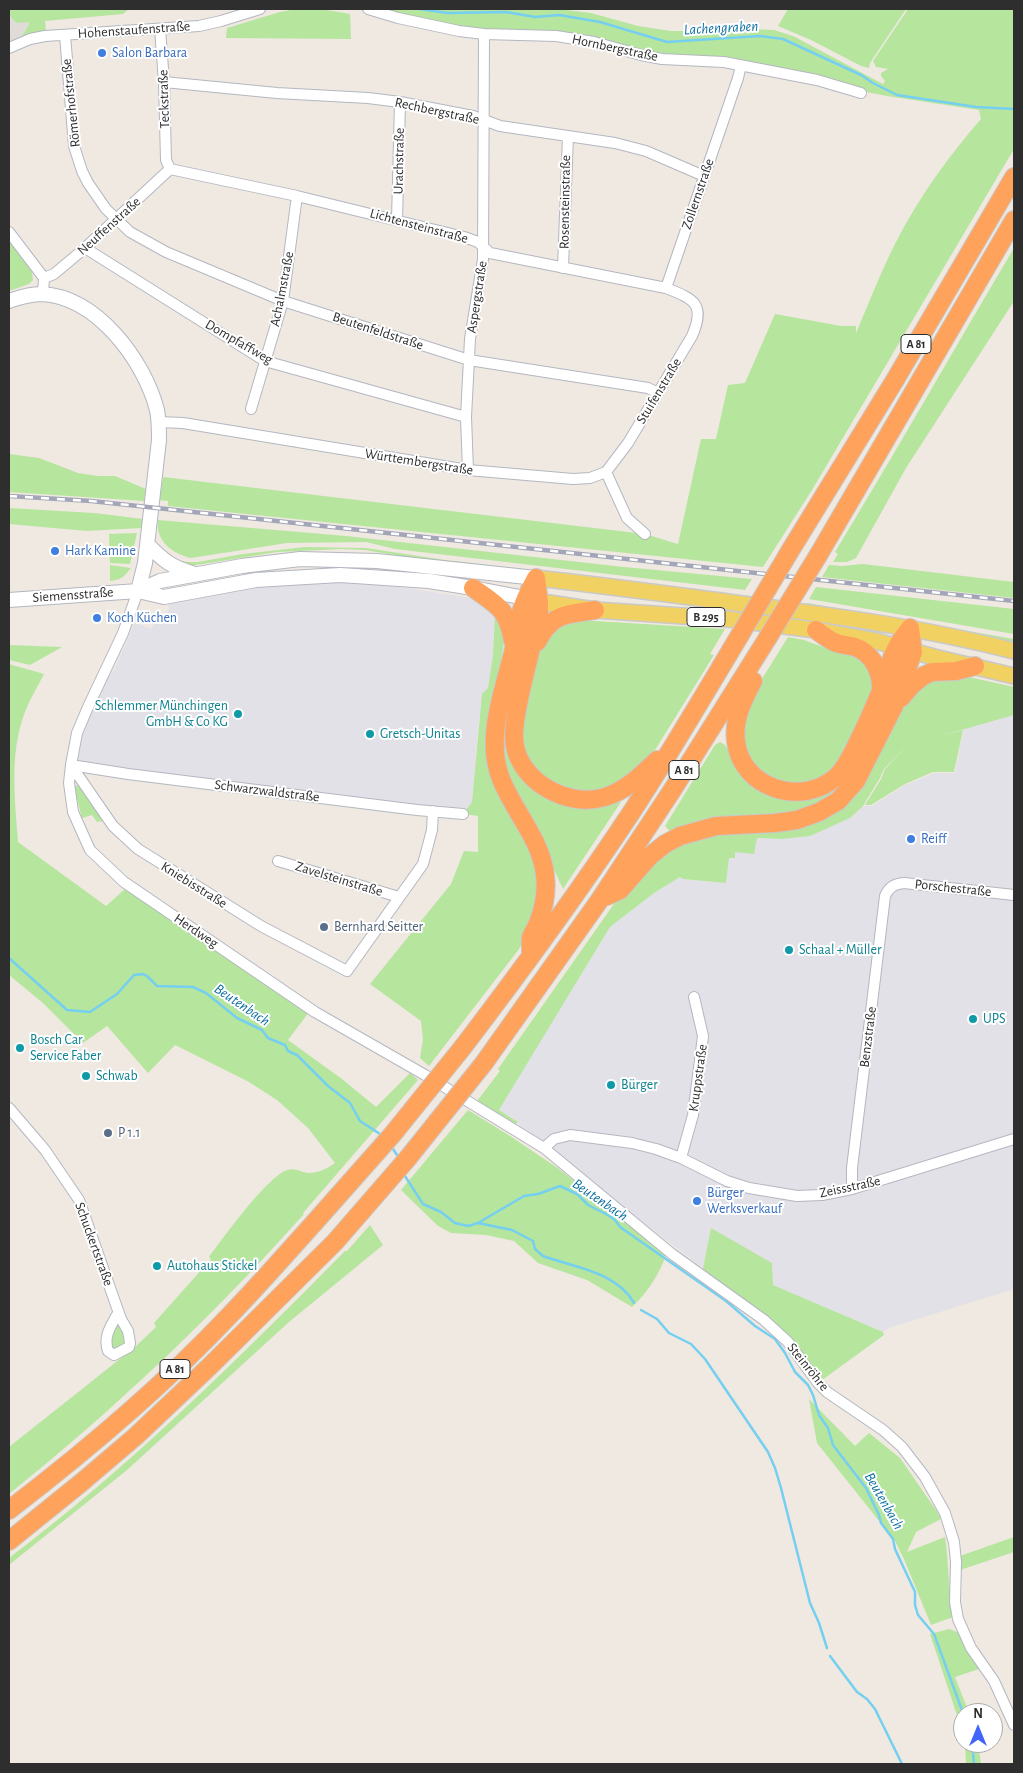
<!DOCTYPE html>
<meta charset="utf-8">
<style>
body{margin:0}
#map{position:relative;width:1023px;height:1773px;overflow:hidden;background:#efe9e1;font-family:"Alegreya Sans",sans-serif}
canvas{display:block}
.frame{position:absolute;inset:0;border:10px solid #2e2e2e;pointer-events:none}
.north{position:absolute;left:953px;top:1703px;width:50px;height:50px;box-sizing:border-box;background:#fff;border:1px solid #ababab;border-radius:50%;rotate:0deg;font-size:14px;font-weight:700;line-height:20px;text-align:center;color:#2e2e2e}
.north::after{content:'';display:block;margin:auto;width:18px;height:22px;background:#4264fb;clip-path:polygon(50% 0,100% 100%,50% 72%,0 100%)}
</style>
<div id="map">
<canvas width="1023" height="1773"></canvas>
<div class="frame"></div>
<div class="north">N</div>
</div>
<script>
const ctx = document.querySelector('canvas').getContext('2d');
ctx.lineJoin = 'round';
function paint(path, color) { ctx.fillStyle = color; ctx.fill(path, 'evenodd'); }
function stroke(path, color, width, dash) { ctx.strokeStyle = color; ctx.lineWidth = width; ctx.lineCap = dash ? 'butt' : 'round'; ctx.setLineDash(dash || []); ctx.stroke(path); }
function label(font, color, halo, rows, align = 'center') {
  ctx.font = font + ' "Alegreya Sans",sans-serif'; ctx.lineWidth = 4; ctx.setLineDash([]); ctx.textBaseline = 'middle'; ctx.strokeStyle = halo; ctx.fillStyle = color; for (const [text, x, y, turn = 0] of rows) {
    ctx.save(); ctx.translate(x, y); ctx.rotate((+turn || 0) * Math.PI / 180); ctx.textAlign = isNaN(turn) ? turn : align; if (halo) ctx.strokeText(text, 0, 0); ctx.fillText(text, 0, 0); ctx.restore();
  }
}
paint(new Path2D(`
 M340,575L362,583L400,587L471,598L495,612L493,655L488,688L479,719L472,802L463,814L71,765L88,707L114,670L135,622L151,629L156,621L169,610L168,604L239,582Z
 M1014,715V1289L892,1327L883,1332L773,1285L711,1228L703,1268L633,1215L583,1181L520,1127L518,1122L499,1110L610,927L654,893L680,877L683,879L726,883L729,857L735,851L756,838L782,839L810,836L849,818L863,806H872L905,785L935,773H955L964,728Z`), '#e3e1e8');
paint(new Path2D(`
 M9,9H129L123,14L45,21L46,31L30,39L22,36L29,24L16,23L9,15Z
 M296,9H321L350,14L351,39L226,38L227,28L280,12Z
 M381,9H558L591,13L638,26L671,31H729L751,29L774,30L793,36L883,84L885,81L881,76V73L888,69L876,67L873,61L908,9H1014V149L812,490L763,567L168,506V501L158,500V490L161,491L163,477L645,534L678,544L701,439H716L728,385L745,383L775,314L841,326H856V333C869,303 881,271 896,242C919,197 948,157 981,119L979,110L887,96L691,58L651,53L594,36L457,28Z
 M788,9H906L870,63L869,68L861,66L811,40L778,26Z
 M9,239L32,272L33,280L29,284L9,291Z
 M1014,248V301L906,468L856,558L847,562H833L838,554L835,552C896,452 954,349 1014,248Z
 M9,454L39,458L78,473L98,476H115L146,489L144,501L9,492Z
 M9,508L94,513L143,519L141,528L87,531L9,524Z
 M158,520L346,536L624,567L752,579L745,590L395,549L366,542L287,543L191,558C173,554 155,541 158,520Z
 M137,533L130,564L110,563L109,534Z
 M305,547L366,548L445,560L704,590L739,597L418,559L365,550L341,549L277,552L190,566L173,559L187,562H198L243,554Z
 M863,564L1014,582V598L822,577L829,565L842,566Z
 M110,565L131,568C124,577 121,580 110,581Z
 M816,587L1014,609V634L809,599Z
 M807,603L1014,639V646L866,614L806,605Z
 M495,612L506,628L497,690L489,721L538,871L535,914L519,949L429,1066L420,1058L423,1039L421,1021L370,984L451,884L464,851L478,852V816L463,814L472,802L482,694L488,688L493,655Z
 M579,620L725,629L710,654L714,655L655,750L641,768L627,783L591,795L547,783L529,760L523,743L524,715L540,644L563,623Z
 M525,622L529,623L522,645L509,710L529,781L621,802L563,889L548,857L512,794L500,746Z
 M788,637L804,640L823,647L849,652L865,662L874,685L841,763L817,782L778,784L747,761L742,722L752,695Z
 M9,645L62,647L30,665L9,660Z
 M9,664L44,674C38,686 30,699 25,712C9,753 15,799 18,842L106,906L125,889L309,1012L288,1040L342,1079L376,1107L410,1073L418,1080L303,1213L304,1214C214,1315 114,1410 9,1494V1447L135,1347L156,1327L154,1323L211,1259L209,1257C224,1237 266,1178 287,1170C296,1167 302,1173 310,1173C317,1173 329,1168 335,1163L308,1128L277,1100L249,1082L175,1045L148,1073L107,1026L83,1043L43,1003L9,975Z
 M891,677L898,679L854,771L830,797L803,812L674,835L665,826L715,745L720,742L725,745L745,774L826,790Z
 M969,677L1014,687V715L940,736L963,730L954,772H933L905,784L871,805H865L881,779L885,769L908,744L940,736L908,744L884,769L880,778L863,806L850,818L810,836L782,839L757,838L754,854L735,852V858H729L726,883L683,879L680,877L654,893L610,927L499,1110L518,1122L512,1128L474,1105L500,1071L498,1069L621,894L644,866L693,835L820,821L844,807L855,796L865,783L908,696L926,679Z
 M78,785L101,816L103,821L97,822L92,815L82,818L74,787Z
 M468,1110L510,1136L559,1169L666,1254C660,1274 647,1293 632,1307L587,1280L538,1263L514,1241L486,1235L451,1233L438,1226L401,1190Z
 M370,1225L383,1245L289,1322L127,1470L9,1565V1558C131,1466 238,1359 345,1251H347Z
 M711,1228L772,1263L773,1285L883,1332L884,1335L818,1383L790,1341L709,1275L703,1268Z
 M118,1313L130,1343L114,1355L106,1336Z
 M809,1399L855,1446L869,1433L900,1458L938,1513L941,1519L916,1532L907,1552L945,1537C949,1564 948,1591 953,1617L931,1625L904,1559L895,1541L817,1443Z
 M1014,1537V1552L960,1570V1556Z
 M949,1629L960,1633L979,1669L955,1677L969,1713H963V1733L930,1634Z
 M965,1743H978L981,1764H966Z`), '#b6e59e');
paint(new Path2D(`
 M9,15L16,23L29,22V24L22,36L9,43Z`), '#dfdcd8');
stroke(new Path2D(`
 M419,9L448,13L506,12L535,17L559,15L600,22L667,42L760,36L783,39L861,75L873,83L897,95L976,107L1014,109
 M9,958L67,1010L90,1012L117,994L134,975L143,974L147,976L157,986L193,987L206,993L237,1018L262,1030L268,1038L285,1045L288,1051L297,1055L328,1086L350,1103L360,1121L383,1136
 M391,1146L399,1158
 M403,1173L423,1204L441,1212L455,1223L468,1226L478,1223L524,1196L538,1194L560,1186L577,1194L588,1205L606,1214L615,1220L620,1227L726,1301L755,1326L775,1339L785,1353L795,1372L808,1385L813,1395L819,1415L828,1428L833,1445L866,1488L879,1515L881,1523L893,1539L895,1549L915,1592V1605L918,1615L934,1634L963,1713
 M478,1223L512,1230L533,1241L535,1249L543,1256C573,1267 617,1272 634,1303
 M641,1310L657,1319L669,1333L691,1344L705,1359L768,1452L775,1468L781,1488L810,1603L819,1623L827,1648
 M830,1656L857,1692L867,1699L875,1709L902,1764
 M972,1743L974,1764`), '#75cff0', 2.5);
const street = new Path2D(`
 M368,9L398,18L459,31L484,34L556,36L594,42L641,55L662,59L724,62L817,80L861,93
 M160,29L164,82L166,160L170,169
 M65,35L74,146L82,171L88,183L106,209L130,232L166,252L283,301L469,360L648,388L658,393
 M9,48L30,39L45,36L199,26L221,21L260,9
 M164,82L277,93L368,98L400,102L473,116L500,126L615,143L646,151L704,176
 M170,169L297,196L464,237L478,242L490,253L666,288C694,299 706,304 692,336L628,443L606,472
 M397,220L400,102
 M9,232L44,278L43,294
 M85,248L265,361L466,417
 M563,268L568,136
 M44,278L54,274L85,248L170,169
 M666,288L738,78L741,65
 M251,409L283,301L297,196
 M159,422L183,423L468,470L573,479L590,478L606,472
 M468,470L466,417L470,339L483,259L484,34
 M606,472L627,518L645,534
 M138,591L123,633L88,707L77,733L71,765L69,783L73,812L90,850L124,882L315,1012L425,1075L544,1148L672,1254L764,1320L788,1342L818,1383L827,1392L883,1430L902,1447L925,1477L945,1513L954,1542L956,1562L955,1602L958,1619L971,1648L994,1681L1014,1725
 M71,765L113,826L138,849L261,926L347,971L423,864L432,830L433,811
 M71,765L128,774L417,810L463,814
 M278,861L399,897
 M9,1108L45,1150L79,1200L121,1319L128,1331L130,1343L129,1347L114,1355L108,1351C103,1336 111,1326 118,1313
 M544,1148L554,1139L570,1135L632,1143L656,1149L681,1158L727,1181L749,1188L797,1196L822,1195L852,1189L1014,1139
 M681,1158L693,1115L703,1036L694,997
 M852,1189V1168L885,896C889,887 894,884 904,883L1014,895`);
const secondary = new Path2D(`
 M9,301C20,297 30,294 42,294C97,297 144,360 157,410C159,420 159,430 159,440L145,563L138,591
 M148,545C163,560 171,567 192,573
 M138,591L160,581L242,566L300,559L377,561L536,578
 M9,600L138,591L164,597L256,580L340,575L429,581L473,588L525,598`);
const primary = new Path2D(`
 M536,578C590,584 644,591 698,598C804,612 910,624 1014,651
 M529,600L595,610L728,619L816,630L876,641L934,657L1014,676`);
const highway = new Path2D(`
 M790,551L895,380L1014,177
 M819,554L1014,220
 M536,578L539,603V612C534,638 527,664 521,690C518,705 514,720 514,736C514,779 566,809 605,797C626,791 642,774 657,760
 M473,588C498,606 507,608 513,641
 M816,630C821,634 827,638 832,641C839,645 848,645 855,647C872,653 881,671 881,688
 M537,642C552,613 565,615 595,610
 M753,681C743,700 733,719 736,742C742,789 802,807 836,777C846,768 852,754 858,742C866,726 873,710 880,693C886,678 889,661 897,647C900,640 906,634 910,628
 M901,698L912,685L923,676L932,672L956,671L975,666
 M607,896L620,890L650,856L665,844L680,836L716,826L775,823L797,820L819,812L838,801L856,781L894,706L913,652L910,628
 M531,952C531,947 530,941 531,937C533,932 536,928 538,923C544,908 547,891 545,875C541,839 514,812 501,779C485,739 503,693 513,653C516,639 517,623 522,609C525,598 531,588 536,578
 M463,1047C521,971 578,893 631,813C669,755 704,695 740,635
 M484,1063L599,901L673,789L767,639
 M9,1510C86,1451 162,1387 229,1316C258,1286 286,1254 314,1223
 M9,1541L82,1482L136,1436L210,1366L335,1242L408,1158`);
stroke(street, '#b4b7c1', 12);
stroke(secondary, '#b4b7c1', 16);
stroke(primary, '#c9c9c9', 18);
stroke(highway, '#c9c9c9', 20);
stroke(street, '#fff', 10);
stroke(secondary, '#fff', 14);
stroke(primary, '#f2d163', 15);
stroke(highway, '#ffa35c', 18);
const rail = new Path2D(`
 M9,496L91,501L166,509L1014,601`);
stroke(rail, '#a3a6b8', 4.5);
stroke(rail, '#fff', 2.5, [8]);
const highwayBridge = new Path2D(`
 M740,635L790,551
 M767,639L819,554
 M408,1158L484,1063
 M314,1223L392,1135L463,1047`);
stroke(highwayBridge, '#c9c9c9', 20, []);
stroke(highwayBridge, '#ffa35c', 18);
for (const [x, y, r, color] of [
 [102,53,5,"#3f7fe0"],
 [55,551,5,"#3f7fe0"],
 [97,618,5,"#3f7fe0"],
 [238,714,5,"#0f9aa8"],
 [370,734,5,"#0f9aa8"],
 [911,839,5,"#3f7fe0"],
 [324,927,5,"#5c6f8a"],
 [789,950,5,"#0f9aa8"],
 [973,1019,5,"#0f9aa8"],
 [20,1048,5,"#0f9aa8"],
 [86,1076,5,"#0f9aa8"],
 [611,1085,5,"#0f9aa8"],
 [108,1133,5,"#5c6f8a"],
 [697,1201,5,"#3f7fe0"],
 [157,1266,5,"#0f9aa8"]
]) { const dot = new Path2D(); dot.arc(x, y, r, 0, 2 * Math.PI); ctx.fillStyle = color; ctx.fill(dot); stroke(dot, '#fff', 2); }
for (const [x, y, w] of [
 [916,344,30],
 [706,617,38],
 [684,770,30],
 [175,1369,30]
]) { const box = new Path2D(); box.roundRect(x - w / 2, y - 9.5, w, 19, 4); ctx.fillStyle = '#fff'; ctx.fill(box); stroke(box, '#2e2e2e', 1); }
label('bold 12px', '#2e2e2e', null, [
 ["A 81",916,344],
 ["B 295",706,617],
 ["A 81",684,770],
 ["A 81",175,1369]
]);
label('14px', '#2e2e2e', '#fff', [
 ["Hohenstaufenstraße",134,30,-4],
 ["Hornbergstraße",615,48,12],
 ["Teckstraße",164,99,-92],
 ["Römerhofstraße",71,103,-96],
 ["Rechbergstraße",437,111,12],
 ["Urachstraße",399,161,-89],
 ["Zollernstraße",698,194,-71],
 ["Rosensteinstraße",565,202,-89],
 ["Neuffenstraße",109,226,-42],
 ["Lichtensteinstraße",419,226,15],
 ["Achalmstraße",282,289,-79],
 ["Aspergstraße",477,297,-81],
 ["Beutenfeldstraße",378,331,18],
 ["Dompfaffweg",239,342,30],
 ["Stuifenstraße",659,391,-59],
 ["Württembergstraße",419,462,9],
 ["Siemensstraße",73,595,-4],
 ["Schwarzwaldstraße",267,791,7],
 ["Zavelsteinstraße",339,879,17],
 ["Kniebisstraße",194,885,32],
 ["Porschestraße",953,888,6],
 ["Herdweg",196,931,34],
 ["Benzstraße",868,1037,-83],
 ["Kruppstraße",698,1078,-82],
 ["Zeissstraße",850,1187,-12],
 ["Schuckertstraße",94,1244,70],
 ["Steinröhre",808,1367,51]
]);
label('14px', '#366cbe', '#fff', [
 ["Salon Barbara",112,53],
 ["Hark Kamine",65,551],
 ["Koch Küchen",107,618],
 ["Reiff",921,839],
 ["Bürger",707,1193],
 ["Werksverkauf",707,1209]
], 'left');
label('14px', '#0d838f', '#fff', [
 ["Schlemmer Münchingen",228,706,"right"],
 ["GmbH & Co KG",228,722,"right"],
 ["Gretsch-Unitas",380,734],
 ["Schaal + Müller",799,950],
 ["UPS",983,1019],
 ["Bosch Car",30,1040],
 ["Service Faber",30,1056],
 ["Schwab",96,1076],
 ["Bürger",621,1085],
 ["Autohaus Stickel",167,1266]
], 'left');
label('14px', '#4e5e75', '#fff', [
 ["Bernhard Seitter",334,927],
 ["P 1.1",118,1133]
], 'left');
label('italic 15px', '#0d6fa3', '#fff', [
 ["Lachengraben",721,28,-3],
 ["Beutenbach",242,1005,34],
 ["Beutenbach",600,1200,34],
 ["Beutenbach",884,1501,60]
]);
</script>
